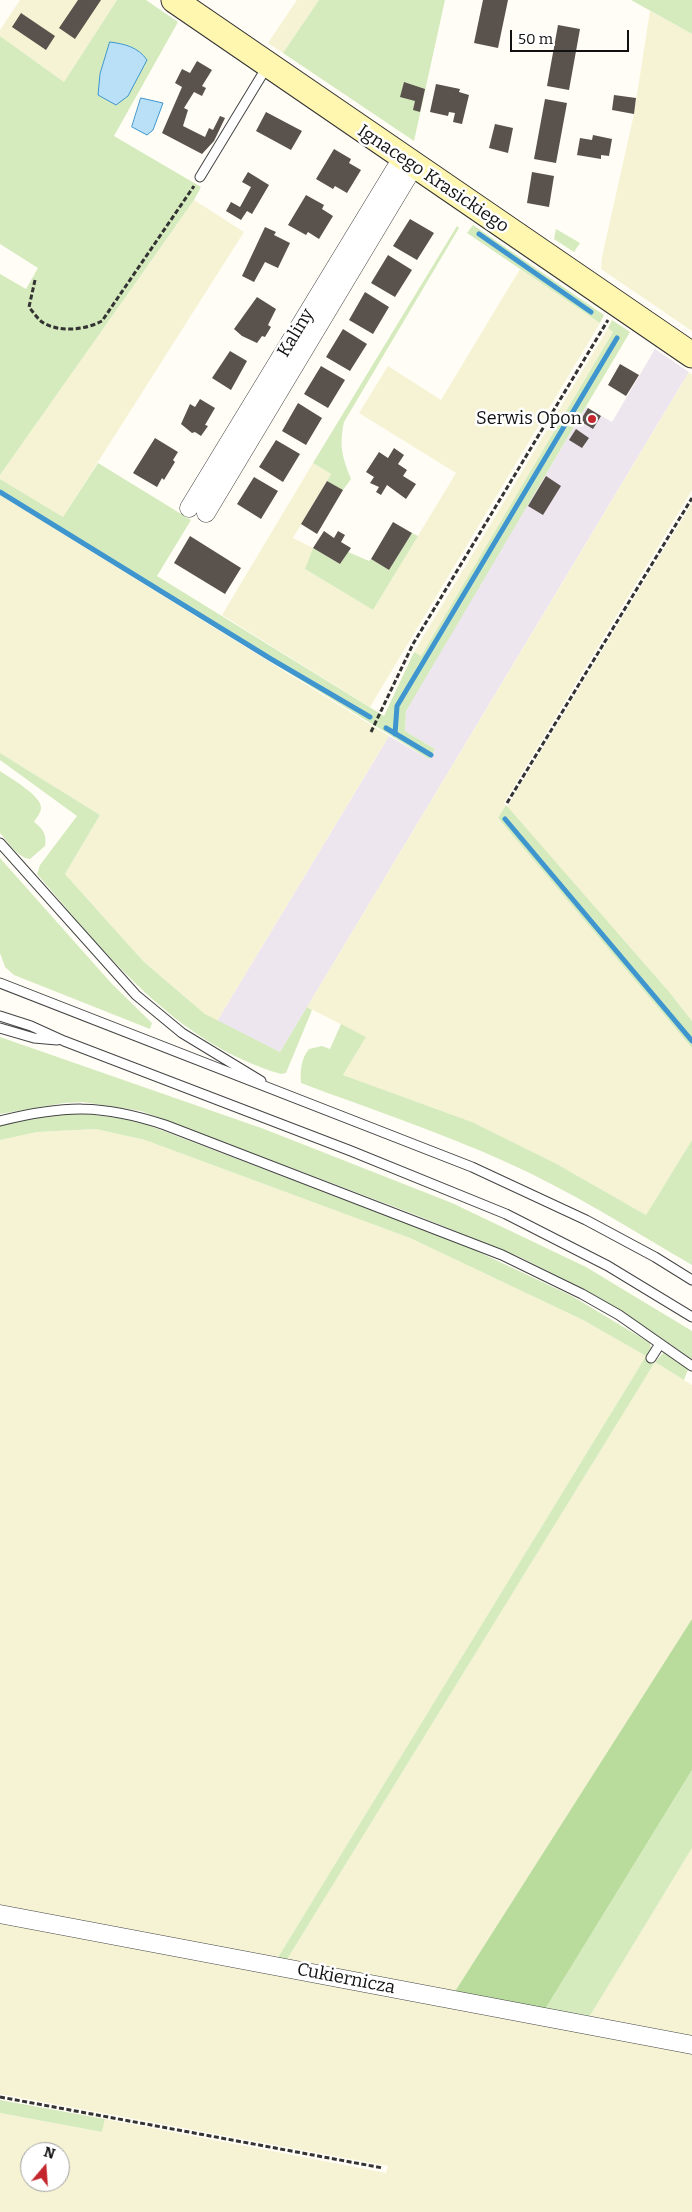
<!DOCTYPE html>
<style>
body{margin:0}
#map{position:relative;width:692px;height:2212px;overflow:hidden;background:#fffdf5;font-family:Bitter,serif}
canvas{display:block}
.north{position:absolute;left:20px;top:2142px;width:50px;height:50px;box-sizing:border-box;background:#fff;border:1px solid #a0a0a0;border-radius:50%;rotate:18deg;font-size:14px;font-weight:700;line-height:20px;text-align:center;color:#111}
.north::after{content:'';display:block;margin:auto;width:18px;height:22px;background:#c4262e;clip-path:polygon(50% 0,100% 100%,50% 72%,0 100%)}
.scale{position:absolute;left:510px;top:30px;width:119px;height:22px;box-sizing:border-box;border:2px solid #111;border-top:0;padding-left:6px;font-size:15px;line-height:18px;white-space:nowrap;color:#111;-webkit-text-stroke:4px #fff;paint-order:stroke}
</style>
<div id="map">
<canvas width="692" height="2212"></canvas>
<div class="north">N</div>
<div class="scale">50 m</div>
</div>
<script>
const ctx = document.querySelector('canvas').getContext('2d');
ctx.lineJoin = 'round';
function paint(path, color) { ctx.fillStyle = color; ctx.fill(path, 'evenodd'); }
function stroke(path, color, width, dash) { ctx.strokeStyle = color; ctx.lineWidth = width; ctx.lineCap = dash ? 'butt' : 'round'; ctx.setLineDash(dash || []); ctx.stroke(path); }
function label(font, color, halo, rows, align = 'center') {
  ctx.font = font + ' Bitter,serif'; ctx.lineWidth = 5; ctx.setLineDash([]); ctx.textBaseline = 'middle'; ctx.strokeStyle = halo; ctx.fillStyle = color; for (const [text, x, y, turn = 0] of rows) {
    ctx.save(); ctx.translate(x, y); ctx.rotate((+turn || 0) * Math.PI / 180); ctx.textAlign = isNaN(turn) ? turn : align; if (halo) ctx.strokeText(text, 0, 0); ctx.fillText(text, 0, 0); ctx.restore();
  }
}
paint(new Path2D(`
 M655,349L689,372L280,1052L217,1021L389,736L429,759L435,749L405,731L406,711L412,698L586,407L612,422Z`), '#eee6ef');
paint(new Path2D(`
 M20,0H117L64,82L0,36V30Z
 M297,0H319L283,53L268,43Z
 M650,11L692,34V331L601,269L602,257L634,114Z
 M194,200L244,232L63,517L0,479V475Z
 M520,269L600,323L370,707L222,615L313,463L331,474L293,538L313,548L305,569L373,610L456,473L359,413L388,366L441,400Z
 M608,328L613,332L421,656L414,652Z
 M689,372L692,375V490L504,803L506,805L498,818L692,1048V1140L646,1215L555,1163L472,1122L343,1075L366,1037L307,1007Z
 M0,495L389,736L217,1021L205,1014L144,962L65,874L100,815L0,753Z
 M692,503V1021L670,993L507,807Z
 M96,1129L145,1140L410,1238L583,1320L646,1356L277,1959L0,1909V1140L37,1132Z
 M655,1362L692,1385V1619L454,1993L286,1961Z
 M692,1848V2040L588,2019Z
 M0,1920L692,2053V2212H0V2113L102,2132L105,2119L386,2173L388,2166L0,2094ZM30,2152H60V2182H30Z`), '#f6f3d4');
paint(new Path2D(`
 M117,0H146L178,22L114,136L201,187L194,200L0,475V274L26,289L38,268L0,244V36L64,82Z
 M319,0H445L414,141L283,53Z
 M631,0H692V34Z
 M473,225L604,315L600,323L467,233Z
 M457,226L459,228L344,422C339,446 342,456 351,479L343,490L327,481L331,474L313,463Z
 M556,229L580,243L574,252L554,239Z
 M612,320L630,332L406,711L405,731L435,749L429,759L0,495V479L63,517L98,463L191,520L157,576L384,716L414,652L421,656L613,332L608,328Z
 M412,533L418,536L373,610L305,569L313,548L340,564L348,552L369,561L371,559L389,570Z
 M0,753L100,815L65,874L144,962L205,1014L280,1052L307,1007L312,1010L286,1073L281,1074C175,1043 106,954 37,874L40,865L77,816L0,760Z
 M0,771C10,778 42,796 41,808C41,813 36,818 34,822C43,829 47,834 45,846L30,859C17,857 8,842 0,833Z
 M506,805L670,993L692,1021V1048L498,818Z
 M0,858L112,984L152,1023L150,1029L14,975L5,967L0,953Z
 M341,1024L366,1037L343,1075L472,1122L555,1163L646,1215L692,1140V1265C632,1230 571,1191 506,1162C440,1132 370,1109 301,1083C300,1071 301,1059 309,1049L322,1046L330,1049Z
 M0,1037L264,1129L452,1203L586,1267L692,1331V1359L644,1326L596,1296L522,1258L416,1215L141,1111L83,1102L64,1103L0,1114Z
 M75,1113L120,1118L145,1124L466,1246L572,1296L650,1343L651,1348L647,1356L655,1362L664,1352L688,1369L684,1380L655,1362L286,1961L277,1959L646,1356L583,1320L410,1238L145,1140L96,1129L37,1132L0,1140V1125L56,1114Z
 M692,1770V1848L588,2019L544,2011Z
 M0,2100L105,2119L102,2132L0,2113Z`), '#d5ebbd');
paint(new Path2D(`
 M692,1619V1770L544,2011L454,1993Z`), '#b9dc9c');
const water = new Path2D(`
 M110,42C125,44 138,47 147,60L128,96L116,105L98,95L100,74Z
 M141,98L163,103L153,130L147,135L132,127Z`);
paint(water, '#b9e0f7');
stroke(water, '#3f96cf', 1);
stroke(new Path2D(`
 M479,234L591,312
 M0,492L271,659L370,717
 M386,728L431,755
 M395,734L397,706L617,338
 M505,819L692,1041`), '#3f96cf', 5);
paint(new Path2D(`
 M78,0H101L75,39L59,28Z
 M483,0H508L498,48L474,43Z
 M21,13L55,36L46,50L12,27Z
 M558,25L580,29L569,90L547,86Z
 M197,61L212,70L202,86L206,88L202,96L194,92L184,108L188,110L183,126L205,137L209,128L213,130L220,116L225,118L214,141L202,154L162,133L182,87L175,83L182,69L190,73Z
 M404,82L425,89L420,112L413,110L415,101L400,97Z
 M436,84L460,89L459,92L469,95L462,124L453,122L455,113L449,112L448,116L430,112Z
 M614,95L636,98L634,114L612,110Z
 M545,99L567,103L556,163L534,159Z
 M266,112L302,131L291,150L256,131Z
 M495,124L513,128L508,153L489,148Z
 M593,135L612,139L609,156L601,155V159L577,155L580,138L592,140Z
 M334,149L351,159L349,163L361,170L347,193L335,186L333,189L316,179Z
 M248,172L269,185L252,214L247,211L241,220L226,211L231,202L240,207L251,187L242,182Z
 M532,172L554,176L549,207L527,203Z
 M306,195L324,205L322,209L333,216L319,239L308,232L306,235L288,225Z
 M410,219L434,233L417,260L393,246Z
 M265,227L276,232L274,235L290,243L278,268L265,262L254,282L242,276Z
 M388,255L412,270L395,297L371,283Z
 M365,292L389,307L373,334L349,320Z
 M257,297L276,309L268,325L271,327L265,337L262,336L257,343L242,336L234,329Z
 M343,329L367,344L350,371L326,357Z
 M230,351L247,361L231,390L212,378Z
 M620,364L639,375L626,396L608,385Z
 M321,366L345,380L328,408L304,394Z
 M200,399L215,408L205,425L208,426L201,436L195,432L192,433L181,424L190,404L195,407Z
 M298,403L322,418L306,445L282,431Z
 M588,408L601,416L593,429L580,421Z
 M576,429L589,438L582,448L569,440Z
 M155,438L178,452L173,460L175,462L164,480L162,478L157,487L133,473Z
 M276,440L300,454L283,482L259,467Z
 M394,448L404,455L398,464L407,470L403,476L416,484L406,499L387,485L381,495L376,492L379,487L370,483L374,477L366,472L379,452L388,458Z
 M546,476L561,486L543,515L528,506Z
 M254,477L278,491L261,519L237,504Z
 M327,481L343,490L317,534L301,524Z
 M393,522L412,533L389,570L371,559Z
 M324,531L334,538L338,531L345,535L341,542L351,548L340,564L313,548Z
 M190,536L241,568L225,594L174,563Z`), '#5a524d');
const lane = new Path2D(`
 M200,177L268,65
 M0,843L136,995L182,1033L261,1081
 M0,983L472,1167L586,1220L655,1257L692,1280
 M0,1016L31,1026L64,1041L351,1151L506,1214L608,1266L692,1317
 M0,1028L34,1038L57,1040
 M0,1121C64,1105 102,1104 165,1125L502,1255L582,1294L619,1315L692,1366
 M651,1358L660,1344`);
const street = new Path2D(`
 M189,508L402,158
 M206,513L414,166
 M0,1914L692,2045`);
const secondary = new Path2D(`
 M174,0L692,355`);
stroke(lane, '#444', 11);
stroke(street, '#444', 19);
stroke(secondary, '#333', 27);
stroke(new Path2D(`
 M35,280L29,307C33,312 37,318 42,322C59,333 85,330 102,321L194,186
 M371,732L413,644L608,320
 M507,803L692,498
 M0,2097L383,2168`), '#333', 3, [5, 2.5]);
stroke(lane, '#fff', 9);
stroke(street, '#fff', 18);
stroke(secondary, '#fff6b0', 25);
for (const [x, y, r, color] of [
 [592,419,5,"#c4262e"]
]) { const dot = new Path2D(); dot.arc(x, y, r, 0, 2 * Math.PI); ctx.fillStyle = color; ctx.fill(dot); stroke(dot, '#fff', 2); }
label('18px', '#111', '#fff', [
 ["Ignacego Krasickiego",433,179,34],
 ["Kaliny",296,333,-59],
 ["Cukiernicza",346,1979,11]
]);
label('18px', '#111', '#fff', [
 ["Serwis Opon",582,419]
], 'right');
</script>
